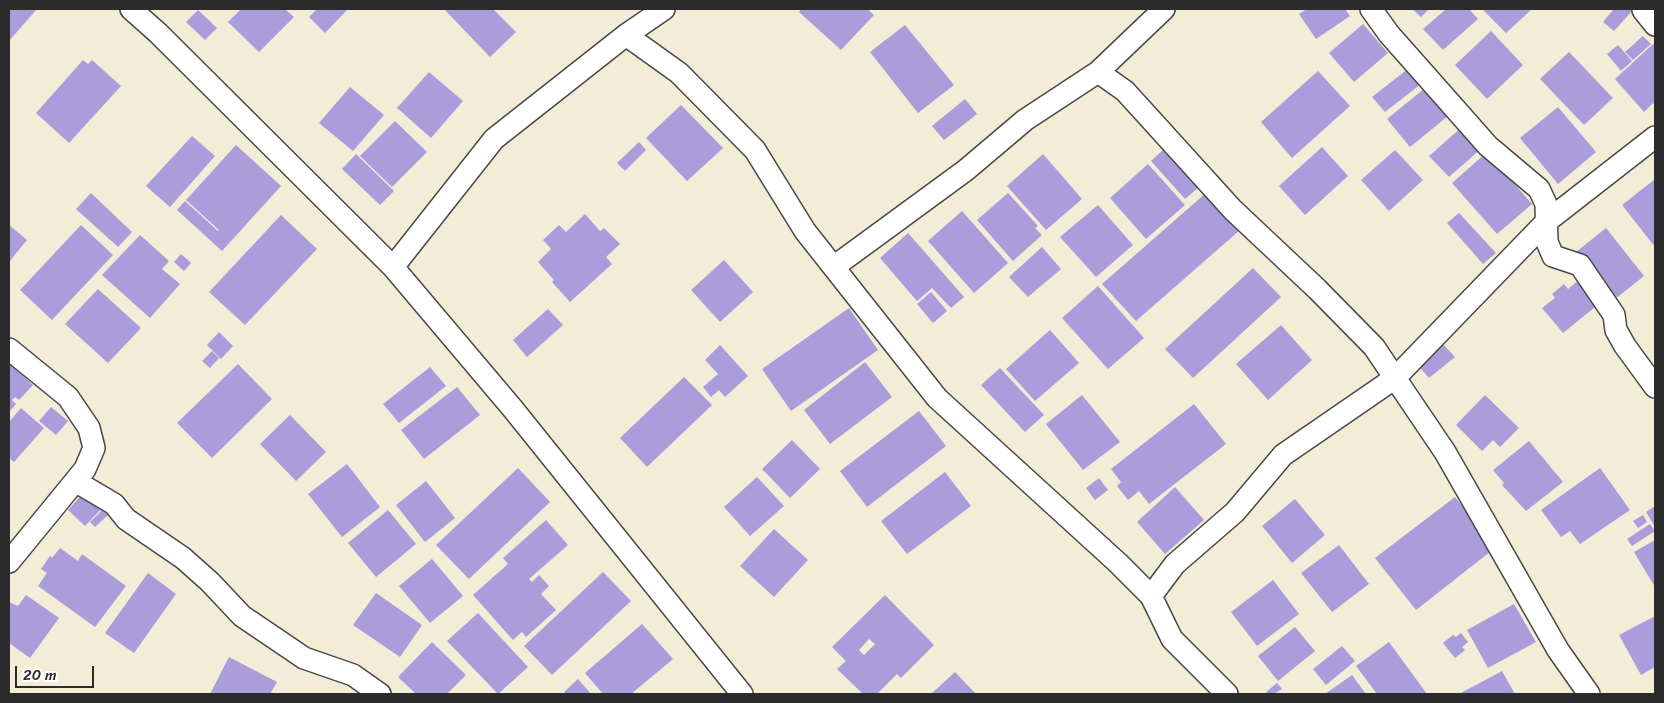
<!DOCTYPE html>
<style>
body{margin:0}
#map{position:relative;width:1664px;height:703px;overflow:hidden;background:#f3ecd6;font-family:Sriracha,sans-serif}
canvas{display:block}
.frame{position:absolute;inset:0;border:10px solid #2b2b2b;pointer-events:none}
.scale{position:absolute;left:15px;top:666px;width:79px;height:22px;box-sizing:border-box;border:2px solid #2b2b2b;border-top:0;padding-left:6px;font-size:15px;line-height:18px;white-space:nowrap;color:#2b2b2b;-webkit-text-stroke:4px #fff;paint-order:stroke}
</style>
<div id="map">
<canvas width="1664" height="703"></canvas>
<div class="frame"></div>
<div class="scale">20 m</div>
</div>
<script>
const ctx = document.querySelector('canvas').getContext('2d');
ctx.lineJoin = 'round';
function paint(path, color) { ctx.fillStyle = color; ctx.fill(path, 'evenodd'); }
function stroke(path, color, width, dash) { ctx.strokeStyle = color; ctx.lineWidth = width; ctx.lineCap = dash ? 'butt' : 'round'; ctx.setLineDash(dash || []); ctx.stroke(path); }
paint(new Path2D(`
 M9,9H37L9,41Z
 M241,9H285L294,17L259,52L228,22Z
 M317,9H348L325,33L309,17Z
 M444,9H493L516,32L490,57Z
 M801,9H867L874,15L841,50L799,12Z
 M1307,9H1345L1350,16L1316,39L1299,14Z
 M1412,9H1429L1421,17Z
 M1446,9H1469L1478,19L1443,50L1423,29Z
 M1482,9H1532L1506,33Z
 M1614,9L1633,10L1614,31L1603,22Z
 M198,10L217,28L205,40L186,22Z
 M1363,24L1388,53L1354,82L1329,53Z
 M905,25L954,85L918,113L870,52Z
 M1491,31L1523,65L1487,99L1455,65Z
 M1643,36L1651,44L1633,60L1625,52Z
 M1653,44L1655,46V106L1653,103L1644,112L1615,79Z
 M1618,45L1632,61L1621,71L1607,54Z
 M1569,52L1613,98L1584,125L1540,79Z
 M83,60L88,64L92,60L121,86L69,143L36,113Z
 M1409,68L1421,84L1385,112L1372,97Z
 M1318,71L1350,106L1292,158L1261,122Z
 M429,72L463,101L431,138L397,108Z
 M350,87L384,115L353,151L319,123Z
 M1425,88L1448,116L1410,147L1387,119Z
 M965,99L977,114L944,140L932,126Z
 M681,105L723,148L687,181L646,138Z
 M1558,107L1596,152L1558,184L1520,138Z
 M395,121L427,152L392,187L360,156Z
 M1463,126L1482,148L1449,177L1429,156Z
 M192,136L215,156L170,207L146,186Z
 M639,142L646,150L625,171L617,163Z
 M236,145L281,186L222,251L177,210L185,201L218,231L219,230L186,200Z
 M1322,147L1348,176L1305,215L1279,186Z
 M1163,150L1198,188L1185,199L1151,161Z
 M1395,150L1423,180L1389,211L1361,180Z
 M1487,152L1532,204L1497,234L1452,183Z
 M356,154L394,191L380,205L342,169Z
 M1043,154L1082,199L1046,230L1007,186Z
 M1148,164L1185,205L1146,239L1110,198Z
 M1654,180L1655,181V247L1622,205Z
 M1207,192L1240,230L1136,321L1102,284Z
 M91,193L132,232L118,247L76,209Z
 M1008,193L1038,226L1035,228L1042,235L1013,261L977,220Z
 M1098,205L1133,245L1096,277L1060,237Z
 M962,211L1008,263L974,293L928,241Z
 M1459,213L1496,253L1483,264L1447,223Z
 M585,214L600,231L604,228L620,244L606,257L612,264L570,302L552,282L554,280L538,262L551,249L543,240L559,225L566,232Z
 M281,215L317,249L245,325L209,292Z
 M9,225L27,240L9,262Z
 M81,225L113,255L52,320L20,290Z
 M1606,228L1644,276L1615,299L1576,252Z
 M908,233L964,297L951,308L932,288L917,301L880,258Z
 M140,235L169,261L162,269L180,284L150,318L102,275Z
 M1042,247L1061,269L1028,297L1009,277Z
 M181,254L191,263L184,271L174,262Z
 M724,260L753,292L720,322L691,290Z
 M1253,268L1281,297L1193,378L1165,349Z
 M1580,279L1600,303L1563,333L1542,308L1555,298L1552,294L1564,284L1568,289Z
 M1098,286L1144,338L1108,369L1062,318Z
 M98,289L141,328L108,363L65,324Z
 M931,292L947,311L933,323L917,304Z
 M849,308L878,350L791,411L762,369Z
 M548,309L563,325L527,357L513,340Z
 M1281,325L1312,360L1268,400L1236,364Z
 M1050,330L1079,363L1035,401L1006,369Z
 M219,332L233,346L221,359L207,345Z
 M1441,342L1455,357L1429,378L1416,363Z
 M720,345L748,376L725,397L719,390L711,397L703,387L718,374L705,360Z
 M212,351L219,358L210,368L202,361Z
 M865,362L892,397L830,444L804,410Z
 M9,363L33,385L19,400L15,397L12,400L16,404L9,412Z
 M238,364L272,399L212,458L177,423Z
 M430,367L446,386L399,423L383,404Z
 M1000,368L1044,415L1025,432L981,385Z
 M684,377L712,405L647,467L620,438Z
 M457,387L480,415L424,459L401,430Z
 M1082,395L1120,442L1083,470L1046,424Z
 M1485,395L1519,428L1500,447L1493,440L1482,451L1456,425Z
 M1194,404L1226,444L1149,504L1139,491L1128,500L1117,486L1121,482L1111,469Z
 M51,407L68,421L56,435L39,421Z
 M21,408L44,428L14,462L9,458V422Z
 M919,411L946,446L867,507L840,471Z
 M290,415L326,452L296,481L260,444Z
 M792,440L820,469L790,498L762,469Z
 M1529,441L1563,482L1526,511L1502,485L1504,483L1493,470Z
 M347,464L380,507L342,537L308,494Z
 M518,468L550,502L469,579L436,545Z
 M1600,468L1630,510L1580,544L1570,531L1561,537L1541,510Z
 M945,472L971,506L907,554L881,521Z
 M757,477L784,506L750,536L724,507Z
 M1099,478L1108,490L1095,500L1086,488Z
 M426,481L455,518L425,542L396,505Z
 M1175,487L1204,520L1165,554L1137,522Z
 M85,491L103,507L85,526L68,510Z
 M1455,497L1495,548L1416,610L1375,558Z
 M1295,499L1325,535L1292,563L1262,526Z
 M1655,506V527L1646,512Z
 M102,510L108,515L95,527L90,522Z
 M388,510L416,544L376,577L348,543Z
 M1643,515L1647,522L1638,528L1633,521Z
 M546,520L568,545L529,579L532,582L539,575L549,586L541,594L556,610L526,637L522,632L513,640L473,595L508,564L503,558Z
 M1650,524L1655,531L1632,546L1627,539Z
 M774,529L808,560L774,597L740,566Z
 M1655,540V587L1634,552Z
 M1339,545L1369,584L1332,612L1301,573Z
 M60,548L78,561L82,554L126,586L95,627L38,586L47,573L41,569L50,556L52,558Z
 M432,559L463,596L430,623L399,586Z
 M603,572L631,601L552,675L524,646Z
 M148,573L176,594L134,653L105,633Z
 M1273,580L1299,614L1257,646L1231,612Z
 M376,593L422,625L400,657L353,625Z
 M26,595L59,618L30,658L9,643V602L18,606Z
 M885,595L934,645L901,678L897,674L877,694H863L837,669L846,661L832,647ZM869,639L875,644L864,655L859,650Z
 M1514,604L1536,642L1488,668L1467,630Z
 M478,613L528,667L498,694L447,641Z
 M1655,616V667L1641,675L1619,635Z
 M642,624L673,659L631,694H603L585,673Z
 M1295,627L1315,651L1278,681L1258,656Z
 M1461,633L1468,642L1462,647L1465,650L1455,658L1443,643L1453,635L1456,637Z
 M432,642L466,675L447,694H416L398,677Z
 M1389,642L1427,694H1377L1356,666Z
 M1342,646L1355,661L1326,685L1313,669Z
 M229,657L277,682L270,694H210Z
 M1502,671L1515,694H1459Z
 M955,672L976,694H931Z
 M1352,675L1366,694H1325Z
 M578,679L591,694H566L564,692Z
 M1277,683L1282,689L1274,694H1268L1266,692Z`), '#ab9cdc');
const minor = new Path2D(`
 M131,9L158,33L393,267L513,409L742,694
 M1371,9L1389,34L1488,146L1539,189L1546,204L1547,242L1553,256L1580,265L1614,315L1616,330L1625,346L1655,387
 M1643,10L1655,25
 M626,35L679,73L755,150L805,231L937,398L1118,563L1151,596L1172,639L1227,694
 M1098,72L1125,91L1233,210L1317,289L1374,347L1445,452L1558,650L1589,694
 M835,266L966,170L1025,120L1098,72L1164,9
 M393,267L494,139L626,35L664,9
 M9,349L68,397L89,428L94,448L85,469L9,562
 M75,481L114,504L126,519L183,558L210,582L242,616L304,658L353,675L380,694
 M1151,596L1175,564L1235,512L1283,455L1395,378L1546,222L1655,137`);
stroke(minor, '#494845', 24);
stroke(minor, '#fff', 21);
</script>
